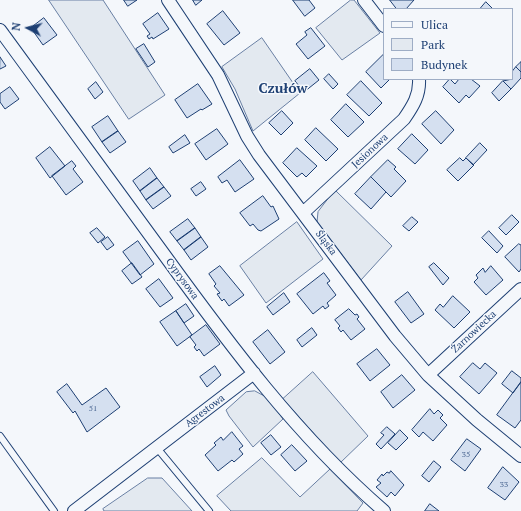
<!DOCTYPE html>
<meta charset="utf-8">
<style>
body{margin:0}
#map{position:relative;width:521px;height:511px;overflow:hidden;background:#f4f7fb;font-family:"PT Serif",serif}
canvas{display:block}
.legend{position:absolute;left:383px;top:8px;width:130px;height:72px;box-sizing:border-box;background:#f4f7fb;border:1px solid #9eadc5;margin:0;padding:5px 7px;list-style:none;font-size:12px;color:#1d3f73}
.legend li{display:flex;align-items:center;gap:8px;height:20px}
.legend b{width:20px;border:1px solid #9eadc5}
.north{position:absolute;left:8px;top:8px;width:40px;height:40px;-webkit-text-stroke:3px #f4f7fb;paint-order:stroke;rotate:277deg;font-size:11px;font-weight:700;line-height:16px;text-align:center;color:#1d3f73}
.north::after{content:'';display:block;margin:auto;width:14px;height:18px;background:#1d3f73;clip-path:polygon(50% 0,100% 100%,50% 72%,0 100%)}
</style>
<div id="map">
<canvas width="521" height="511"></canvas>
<ul class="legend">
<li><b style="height:5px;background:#f4f7fb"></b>Ulica</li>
<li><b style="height:11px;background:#e3e9f0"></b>Park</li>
<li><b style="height:11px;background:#d5e0f0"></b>Budynek</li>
</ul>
<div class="north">N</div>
</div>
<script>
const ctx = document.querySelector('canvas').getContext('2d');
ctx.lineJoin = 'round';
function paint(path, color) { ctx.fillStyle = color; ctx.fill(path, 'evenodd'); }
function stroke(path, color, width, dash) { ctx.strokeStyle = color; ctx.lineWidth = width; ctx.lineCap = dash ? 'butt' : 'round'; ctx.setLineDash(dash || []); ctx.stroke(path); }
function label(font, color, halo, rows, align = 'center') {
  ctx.font = font + ' "PT Serif",serif'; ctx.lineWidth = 3; ctx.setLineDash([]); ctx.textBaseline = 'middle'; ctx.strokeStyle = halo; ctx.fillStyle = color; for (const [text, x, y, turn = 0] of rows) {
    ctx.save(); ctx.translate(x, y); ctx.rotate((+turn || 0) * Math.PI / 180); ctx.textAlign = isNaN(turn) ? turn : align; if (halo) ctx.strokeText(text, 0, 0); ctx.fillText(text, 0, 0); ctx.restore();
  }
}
const green = new Path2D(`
 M49,0H103L165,95L129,119Z
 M351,0H354L380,33L342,60L316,28Z
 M262,38L300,93L253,131L235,89L222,67Z
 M335,190L392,246L361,280L317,222L318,212Z
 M297,222L323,259L266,303L240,266Z
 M313,372L368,436L340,463L283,399Z
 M255,391L268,398L283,419L253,447L229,416L226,410L246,392Z
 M262,458L300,497L330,469L363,503L357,511H231L217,496Z
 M148,478H162L192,511H104L103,509Z`);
paint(green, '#e3e9f0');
stroke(green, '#687fa3', 1);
const building = new Path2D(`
 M124,0H137L128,6Z
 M193,0H202L196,5Z
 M293,0H309L315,8L305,16Z
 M390,0H414L406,9H397Z
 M486,2L493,9H480Z
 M223,11L240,33L224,45L207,24Z
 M158,13L169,29L153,39L152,37L149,39L147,36L150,34L143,24Z
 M44,18L57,35L43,45L31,28Z
 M311,28L325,46L308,59L296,44L307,35L305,32Z
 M144,44L155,62L148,67L136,49Z
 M384,54V79H390L381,88L366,72Z
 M0,57L6,66L0,69Z
 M521,62V72L516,67Z
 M516,67L521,72V78L511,89L503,81L512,79V72Z
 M310,69L319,80L304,92L295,81Z
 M329,74L338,84L333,89L324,79Z
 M450,79L455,84L459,79H471L480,86L469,98L466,95L459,103L443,87Z
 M361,81L382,103L369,116L347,95Z
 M503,81L511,89L499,101L492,93Z
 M96,82L103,92L95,99L88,89Z
 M198,84L212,104L202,110L201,109L187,118L175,100Z
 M10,87L19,99L5,109L0,102V94Z
 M346,104L364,122L348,137L331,120Z
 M282,111L293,123L281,135L269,123Z
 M436,111L454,130L441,144L422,124Z
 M108,116L118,131L102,142L92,127Z
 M316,128L338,149L326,161L305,140Z
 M217,129L228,144L206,160L195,144Z
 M118,131L126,142L110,153L102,142Z
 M412,134L428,150L415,164L398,149Z
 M185,135L190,143L173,153L169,147Z
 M480,143L487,150L473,165L466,158Z
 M50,147L65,166L50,178L36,158Z
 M297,148L317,166L306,177L302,173L297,177L283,163Z
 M460,158L463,161L466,158L474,165L458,181L447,170Z
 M240,160L254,179L235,192L227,180L222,183L218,177Z
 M388,160L396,167L394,169L406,181L391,197L371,177Z
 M72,161L76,166L73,169L83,182L66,195L52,176Z
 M150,168L157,178L140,191L133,181Z
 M371,177L386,192L371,209L355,194Z
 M157,178L164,187L146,200L140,191Z
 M201,182L206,189L196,196L191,189Z
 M164,187L171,196L153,209L146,200Z
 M263,196L271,207L273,206L279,219L261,231L258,230L253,224L250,226L240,213Z
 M512,215L519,222L506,235L499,228Z
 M412,217L418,222L409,231L403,226Z
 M188,219L195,228L177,241L170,232Z
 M97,228L105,237L98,243L90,233Z
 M195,228L201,237L184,250L177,241Z
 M489,231L503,246L497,253L482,238Z
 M108,237L114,245L107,250L101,242Z
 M201,237L208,247L191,260L184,250Z
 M138,241L154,264L140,275L123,252Z
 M519,244L521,245V269L519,272L505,257Z
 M132,263L142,277L132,284L122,271Z
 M434,263L449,278L443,285L429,267Z
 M220,266L244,295L229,306L224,299L222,301L217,294L220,293L214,286L216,284L209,274Z
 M491,266L503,280L486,295L474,282L478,278L476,275L483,268L485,272Z
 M324,273L330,281L327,283L336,295L327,303L329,306L325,309L323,306L313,314L297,294Z
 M159,279L173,298L160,307L146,289Z
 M408,292L424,314L411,323L395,302Z
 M284,293L290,302L273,315L267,307Z
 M453,296L470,312L454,328L435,310L440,304L443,307Z
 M186,304L194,316L184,323L176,311Z
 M349,309L355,315L357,314L359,317L357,319L365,329L351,340L343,330L341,332L338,328L340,326L335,320Z
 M176,311L192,335L177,346L160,322Z
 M206,325L220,344L204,356L199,349L197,351L194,347L196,345L190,337Z
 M312,328L317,335L302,347L297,340Z
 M268,330L285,352L270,364L253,342Z
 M377,349L390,365L370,381L357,364Z
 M473,363L480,369L485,363L497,373L479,394L460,377Z
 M215,366L221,375L207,387L200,377Z
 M512,371L521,378V382L513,393L502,384Z
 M402,375L415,390L393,408L381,392Z
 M521,382V420L515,428L497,415Z
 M67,384L82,405L106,388L120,407L87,432L75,411L73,413L57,392Z
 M430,409L434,414L438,410L443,415L440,418L447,425L433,441L423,432L419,437L412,430Z
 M387,427L395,434L381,449L376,444L384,435L381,433Z
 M400,430L408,438L396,450L388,443Z
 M232,432L243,446L239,449L243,454L234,462L232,460L218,471L205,455L216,445L214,443L221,437L223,440Z
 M271,435L281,447L271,455L261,443Z
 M467,439L481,449L465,471L451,460Z
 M292,445L307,461L295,471L281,455Z
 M434,461L441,467L429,482L422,476Z
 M503,467L519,482L505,500L488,488Z
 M391,471L404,485L395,496L391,492L387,497L376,487L381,483L377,480L382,474L383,476L387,472L389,473Z
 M430,504L439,511H425Z`);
paint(building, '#d5e0f0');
stroke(building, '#1d3f73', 1);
const service = new Path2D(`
 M0,436L54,511
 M157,448L209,511`);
const minor = new Path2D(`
 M168,0L218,75L247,136L259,155L395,336L428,375L477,420L521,456
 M364,0L384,26
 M0,30C54,104 108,178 163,253C229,344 298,437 384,511
 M303,213L404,119C413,106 420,95 419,79
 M428,375L521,289
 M74,511L254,373`);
stroke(service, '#1d3f73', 8);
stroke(minor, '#1d3f73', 14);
stroke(service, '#f4f7fb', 6);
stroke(minor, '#f4f7fb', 12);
label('8px', '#4b6792', null, [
 ["51",93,409],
 ["35",466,455],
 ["33",504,485]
]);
label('10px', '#1d3f73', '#f4f7fb', [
 ["Jesionowa",370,151,-43],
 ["Śląska",326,243,53],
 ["Cyprysowa",182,279,54],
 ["Żarnowiecka",474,332,-43],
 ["Agrestowa",205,411,-37]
]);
label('bold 14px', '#1d3f73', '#f4f7fb', [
 ["Czułów",283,89]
]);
</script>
